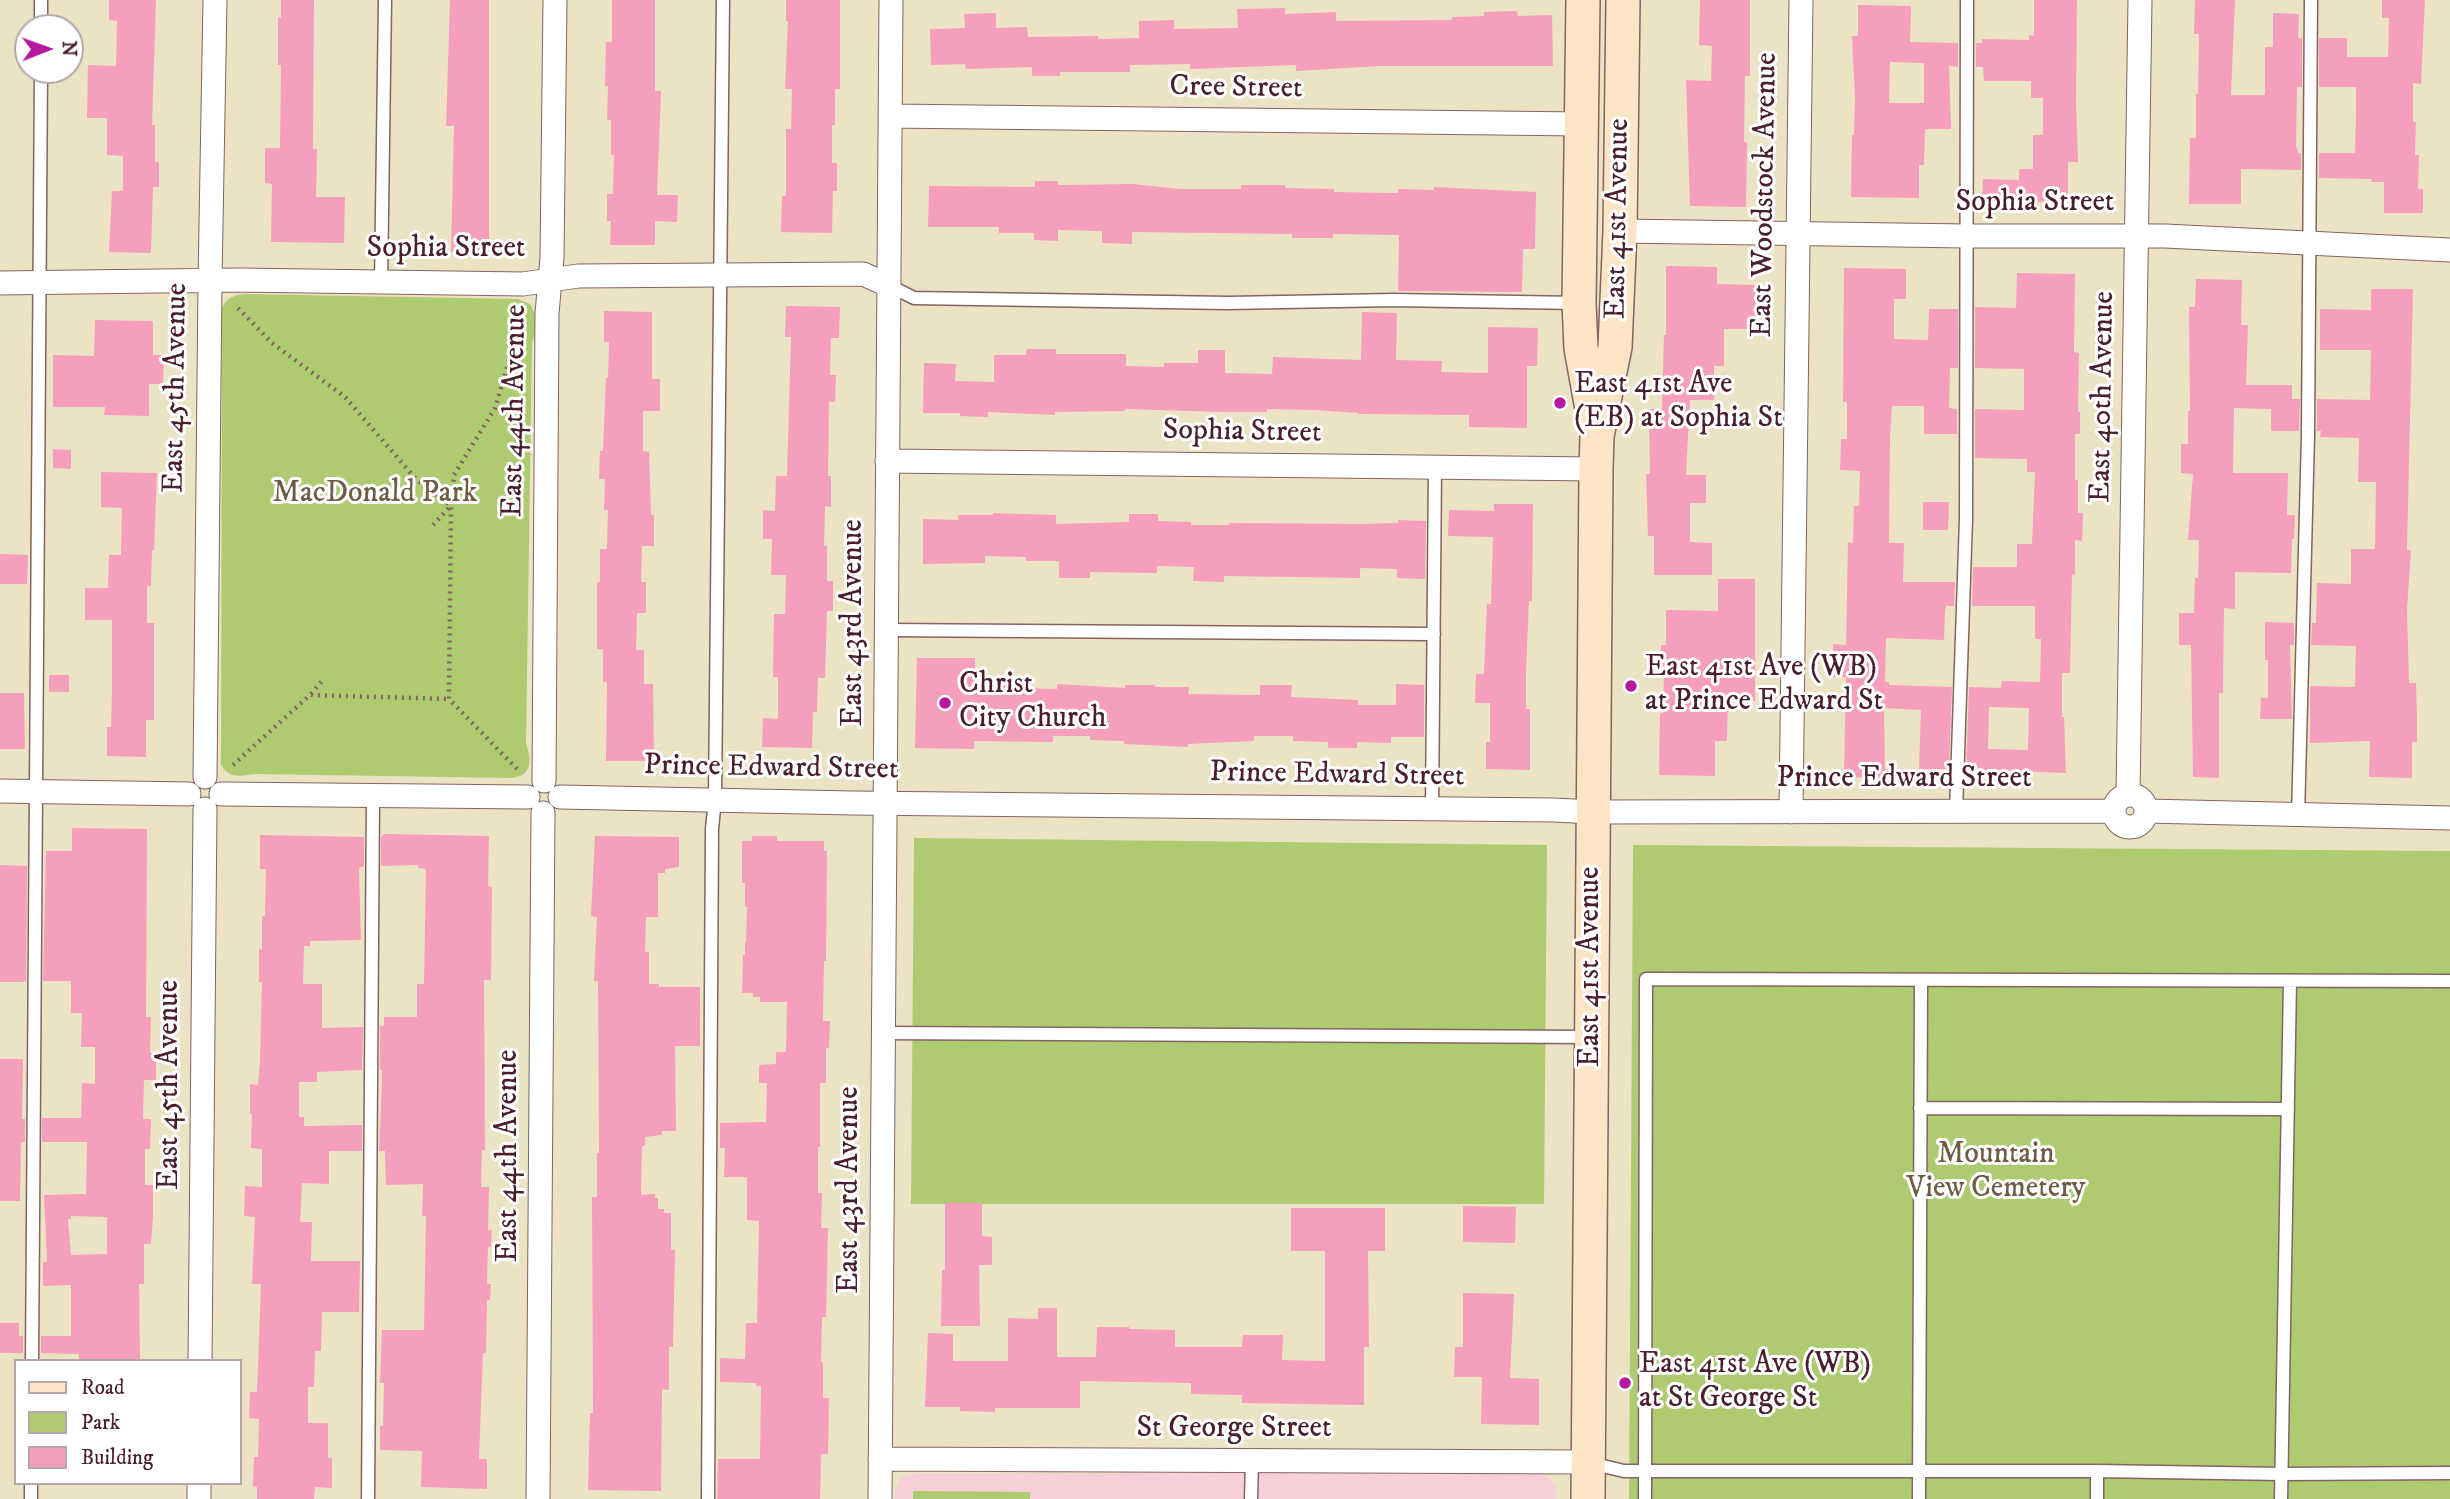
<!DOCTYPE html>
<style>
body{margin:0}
#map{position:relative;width:2450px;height:1499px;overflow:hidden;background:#ece3c4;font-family:"IM FELL DW Pica",serif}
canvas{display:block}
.legend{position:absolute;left:14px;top:1359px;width:228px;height:126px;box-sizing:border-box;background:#fff;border:2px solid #b7a5aa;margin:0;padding:9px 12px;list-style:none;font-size:21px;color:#4a1f2b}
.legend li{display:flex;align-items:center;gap:14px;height:35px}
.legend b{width:35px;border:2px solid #b7a5aa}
.north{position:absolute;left:14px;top:14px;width:70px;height:70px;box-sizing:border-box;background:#fff;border:2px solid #b7a5aa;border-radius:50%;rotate:89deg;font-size:19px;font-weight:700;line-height:28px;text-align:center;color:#4a1f2b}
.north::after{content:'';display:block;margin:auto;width:24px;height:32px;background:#b5179e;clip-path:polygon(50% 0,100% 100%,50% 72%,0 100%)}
</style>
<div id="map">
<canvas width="2450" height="1499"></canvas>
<ul class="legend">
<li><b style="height:9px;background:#fce5c4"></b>Road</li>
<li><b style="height:19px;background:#aecb72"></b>Park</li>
<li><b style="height:19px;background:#f59fbc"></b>Building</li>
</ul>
<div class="north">N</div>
</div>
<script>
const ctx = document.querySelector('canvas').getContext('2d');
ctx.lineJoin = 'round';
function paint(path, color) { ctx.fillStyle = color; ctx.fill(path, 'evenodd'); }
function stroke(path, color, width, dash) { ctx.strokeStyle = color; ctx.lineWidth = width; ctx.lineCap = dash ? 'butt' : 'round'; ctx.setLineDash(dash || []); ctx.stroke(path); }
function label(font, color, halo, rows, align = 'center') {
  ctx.font = font + ' "IM FELL DW Pica",serif'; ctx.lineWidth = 6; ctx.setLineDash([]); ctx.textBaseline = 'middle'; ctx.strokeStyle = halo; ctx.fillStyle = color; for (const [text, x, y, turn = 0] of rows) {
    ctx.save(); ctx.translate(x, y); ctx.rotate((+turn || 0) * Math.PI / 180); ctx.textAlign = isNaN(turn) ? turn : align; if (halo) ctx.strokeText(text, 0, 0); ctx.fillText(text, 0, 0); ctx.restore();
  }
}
paint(new Path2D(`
 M915,1473H1539L1551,1480L1556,1486V1499H895V1490L901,1478Z`), '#f6cfd8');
paint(new Path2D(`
 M244,294L518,299L530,304C539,319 537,328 532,344L526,743C531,759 534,776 511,778L254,774C239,776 230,779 221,765L222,328C218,309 223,296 244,294Z
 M914,838L1547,845L1544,1204H911Z
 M1633,845L2450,851V1499H1629Z
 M913,1491L1030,1492V1499H913Z`), '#aecb72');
paint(new Path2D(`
 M109,0H156L152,125H155V162H159V187H153L151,253L109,252L112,191H123V156L107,155V118H87L88,65L116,66L117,21L109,20Z
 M281,0H314L313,149H317L316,197H345L344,243L271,242L272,184L265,183V148H280L281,65H278V17L281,18Z
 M450,0H489V252H451L454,126H446Z
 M612,0H655V91H661L657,195H678L677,222L655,221V245H610L611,221H607V194H613L614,155H611V120H607L608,86H605L606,42H612Z
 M786,0H840V89H835V125H832V163H837V191H833L832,233L781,232L782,196H786V129H791L792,89H785L788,21H786Z
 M1700,0H1750V76H1745L1744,142H1747L1746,207L1690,206L1686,80L1711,81L1712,46L1699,45Z
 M2034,0H2077L2076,103L2078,162H2068V202H1982L1983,179L2019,180V169H2033V135H2043V98H2031V81H1984L1983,67H1976V43H1982V39L2029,40V35L2034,36Z
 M2195,0H2235L2231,95H2265V47H2273V13L2299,14L2298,38H2302V87H2297L2296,146L2298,153H2301V170L2241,169V204H2189L2190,138H2196V94H2198L2199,34H2194Z
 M2382,0H2425L2421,84L2413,83V122H2416L2415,155H2419L2418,189H2423V213H2384V182H2371L2372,179L2319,178V153H2355L2356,116V87H2319V38H2347V57H2388L2389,18H2382Z
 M1858,5L1911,6L1910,42L1958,43V67L1949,66L1951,129H1925L1924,165H1919V198L1851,197L1852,135H1854L1855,98L1852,36H1858ZM1890,62L1924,63V103H1889Z
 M1285,8V14L1336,12V21L1452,20V17L1484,16V12L1517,11L1518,16L1552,15L1553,66H1380L1296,71V65L1190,69V64L1130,65V72H1060V76H1032V67L966,69L965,64L931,65L930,29L965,28L964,14L996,13V28L1027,27L1028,37L1098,36V39L1139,38V21L1174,20V29L1238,28L1237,9Z
 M1035,181H1058V185L1133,184L1179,189H1241V185H1285V188L1334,189V192L1398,193V189L1434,190V187L1536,192L1535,249H1523L1522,292L1398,291L1399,235L1333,234V238H1292V234L1132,232V244L1102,243V231L1058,230V241L1034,240V233H999V227H928L929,186L1035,187Z
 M1666,266L1717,267V284L1758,285L1757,329H1724V366H1714V400H1690L1686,475H1706V503H1690V542L1712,543V575H1654V536H1648L1646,474H1650L1649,409H1662L1664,335H1666Z
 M1844,268L1906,269V299H1894V339L1928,340L1929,309H1958V368H1950L1949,408L1957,409V434H1924V406H1892L1890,436L1889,543H1904L1903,582H1955L1954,606H1946L1945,611L1944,640L1886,638L1885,682H1889V685L1952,687L1949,769H1919L1921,710L1884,708L1885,778L1844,777L1846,677H1833V644L1846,645L1848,542L1853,543L1854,506H1859L1860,471L1840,470L1841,439H1847V402H1843Z
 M2017,273L2075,274L2074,352L2079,353L2078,412H2080V434H2075V480H2078V513H2083L2082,541L2075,540V575L2072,574L2070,673H2062V717H2064L2066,773L1966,769L1969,687L2001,688L2002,681L2040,682L2041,639H2035V606H1972L1973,567H2017V544H2032L2035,472H2027V459L1975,458V409L2024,410V369L1975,368V307L2016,308ZM1989,707L2029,708L2028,750L1988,749Z
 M2196,279L2242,280L2241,325H2248L2246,385H2292V399H2300L2299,431H2271V409L2234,408L2233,473H2288L2287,515H2295L2294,539H2292L2291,573L2235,572V609L2224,608L2223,693H2219V778L2193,777L2191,645H2179V613H2194L2195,578H2198L2199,540H2188L2193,474L2181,473V444H2188V411H2190L2189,307H2195Z
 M2371,289H2413L2407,550H2411L2407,610L2409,683H2416L2417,716V742H2412V778L2369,777L2370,741L2310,743V686L2355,687L2356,646L2311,645L2312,623H2316L2317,583L2351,584V549H2375L2376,482H2358L2359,438L2320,437L2321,431H2317V399L2370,400L2371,350H2320V309L2371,310Z
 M786,306L840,307L839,338H831L830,375H836L835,402H829L828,476H831V507L825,506L824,546H827V581H833V611H827L825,678H818L817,712H813L812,748L762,747L763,718L778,719V677H773L774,614H785L786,575H771L772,539H763V510L775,511L776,476H787L791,337H785Z
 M604,311L652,312V379H660V411H643V451L649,452L651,515H654V546H642L641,582H646V613H637L636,650H644V684H653L654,761H606L607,682H603V649H597V582H600V549H607L608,510H604L605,479H599L600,451H603L606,378H608L609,342H604Z
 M1362,312L1397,313L1396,360L1442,361L1441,372L1488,373V327L1538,328L1537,366H1527V428L1469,427V415L1358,414V413L1315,410L1267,409V412H1225L1125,409V411L1055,412V415L988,412V417L960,416V413H923L924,363L956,364L955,381L994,382V355H1026L1027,349H1056V354H1126V366L1164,367V363H1198V350H1225V373L1272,374L1273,357L1361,360Z
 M95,320L153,321V355H164L163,384H149V416L104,415L105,407H53V355L94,356Z
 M53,449L71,450V469L53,468Z
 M101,472L157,473L154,550H152L151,586H147V623H154V720H146V757L107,756V727H111L112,691V620H85V588H108L109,555H121L122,508L101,507Z
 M1923,502H1949L1948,530H1923Z
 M1494,504H1533L1532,601H1529L1526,671V709H1530V770L1486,769V742H1490V703H1475L1476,674H1484L1487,604H1491L1493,537L1448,536L1449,510L1494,511Z
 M993,513L1056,515V524L1129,522V514H1158V521L1191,522V525H1229V523L1364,524L1398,523V520L1426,521L1425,579L1397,578V569L1360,568V578L1224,576V582L1193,581L1194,567L1157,566V573L1090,572V578H1059V561H1026V557L985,556V563L923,564V519L958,520V515H993Z
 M0,554L28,555L27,584H0Z
 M1718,579H1755V701H1728L1727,741H1715V776L1659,775L1660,713H1663L1664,675H1660L1661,645H1666V610L1718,611Z
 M2265,622L2294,623V645H2290L2292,719H2260L2261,698H2268V660H2265Z
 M917,658H975V681L1022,682L1021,688L1057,689V684L1125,688V685H1155V687H1189L1188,694L1260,695V685H1292L1291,697L1358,700V705H1396V684L1424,685V737H1391V743L1357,742V748H1328V742L1293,741V736H1254V741L1188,744V747L1124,744V741L1090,740V736H1053V742L974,741V749L915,748Z
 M49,675H69V692H49Z
 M0,693H24L25,749H0Z
 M72,828L147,829L146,1017H151L150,1053H156V1080H144L143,1119H151L150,1149H145V1185H153V1217L151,1244H144V1284H139L140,1361H79V1354L41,1353V1336H71V1285L43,1286V1262H47L44,1195L86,1194L87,1142H42V1118H81L82,1083L95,1084V1047H81L82,1013H71V981H43L46,851H72ZM71,1216L107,1217V1254L71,1255L68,1219H71Z
 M384,834L489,836L488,886L492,887L491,980H484L485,1150H482L481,1187H489L488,1230H492L491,1247H488L487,1284H491L490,1300H487L486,1353H483L479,1459H487V1489L421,1487L422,1451L380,1450V1426H383L384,1383H380L382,1330H424L426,1216H422L423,1184L386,1185L385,1151H379L382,1082V1070H380V1026H384V1017H417V984H424L426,869L418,868V865L381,866V837Z
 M260,835L364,837V866L359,868L361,940L310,941V946H304L303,984H322V1028L363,1027L362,1070L317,1072V1082H299V1117H304V1126L362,1125V1151H329V1184L302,1183L300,1222H312L311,1261H360L359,1312H322L321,1351H315L314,1387H308V1423H328V1458H332V1488L315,1487L314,1499H257V1487L253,1486L254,1457H258L259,1419L249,1418L250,1392H257L261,1284H252L255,1217L244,1216L245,1186L262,1187V1149L251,1148L252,1114H250V1084L258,1085L260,1062L262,982H259V949L262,950V916H265L266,869H260Z
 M595,836L679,837V867L665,869V873H658V917H646L645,952H649V984H659V987H700V1046H675L676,1131H662V1135L645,1137V1146H642L641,1195L655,1194V1198H658V1209H664V1213H671V1250H675L673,1347H669V1390L662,1389L661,1491L588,1490L590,1413H593L592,1197H597V1153H599L598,981H594L597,917L591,916Z
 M752,836H777V841H824V851H827L826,961H824L823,1021H830L829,1048H826V1083H820V1147H818V1193H822L821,1228H828L826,1317H822L821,1362H823V1398H829L828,1454H821L820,1499H717L718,1459H760L761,1386H756V1383L720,1382V1358L745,1359L746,1323H757L759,1221L747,1220V1177H724L725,1148H720V1123L766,1122L767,1083H759V1065L776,1064V1052H786L787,1002H760V997H753V993H742L743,955H745V942H746L747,907H745V883H742V841H752Z
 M0,865L27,866L26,981L23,982H0Z
 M0,1059H23L22,1119H25V1142H21L20,1201H0Z
 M945,1203H982V1236L992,1237V1265H979L980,1326H941L942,1270H945Z
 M1463,1206L1516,1207L1515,1243L1463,1242Z
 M1291,1208H1385V1251H1368L1369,1347H1364V1405L1242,1403V1395L1191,1394V1383L1080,1381V1408H995V1412L960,1411V1407H925L928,1333L953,1334V1361H1008V1318L1038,1319V1308H1057V1357H1096L1097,1327H1129V1329L1175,1330V1347H1242L1243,1335H1283L1282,1360L1325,1361V1251H1291Z
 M1463,1293L1514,1294L1510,1378L1539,1379V1425L1481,1424L1482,1377H1454L1455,1347H1463Z
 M0,1323H19V1336H23V1353H0Z`), '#f59fbc');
const service = new Path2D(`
 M41,28V0
 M381,283L385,0
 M888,285L914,298L1228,303L1393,300L1578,303
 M886,630L1434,634
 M1432,809L1435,467
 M1956,812L1966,519L1967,0
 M2298,817L2308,435L2311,0
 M883,1033L1590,1037
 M1920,1108L2288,1109
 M32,1361L41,70
 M1590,1463L1624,1471H2097L2281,1474L2450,1473
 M31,1499V1483
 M368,1499L373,797
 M708,1499L712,829L715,799L723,0
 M1251,1499L1252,1461
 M1645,1499L1646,979L2450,981
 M1919,1499L1921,980
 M2097,1499V1471
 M2281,1499L2290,981`);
const minor = new Path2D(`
 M890,116L1581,124
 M1620,231L1967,236H2165L2450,250
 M0,283L238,280L523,284L578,276L863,274L888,285
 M887,461L1596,469
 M205,777L210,281L215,0
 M544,781L547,313L552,258L555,0
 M0,791L189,794
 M221,794L528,797
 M2128,795L2140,0
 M2114 811a16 16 0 1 1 32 0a16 16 0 1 1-32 0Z
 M560,797L853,803L1554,810L1593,812L2114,811
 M2146,811L2450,818
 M1791,812L1801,0
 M200,1361L205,809
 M880,1459L1588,1462
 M199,1499V1483
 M538,1499L543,813
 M880,1499L891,0`);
const secondary = new Path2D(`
 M1583,0L1579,303L1581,348L1594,420
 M1588,1499L1596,469L1597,436L1615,347L1620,231L1623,0`);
stroke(service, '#836461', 15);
stroke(minor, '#836461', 25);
stroke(secondary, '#836461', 36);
stroke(new Path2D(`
 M238,308L272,343L345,397L416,479L450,505
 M433,525L450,507
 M311,694L322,681
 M233,765L310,695L449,699
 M517,769L449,699L451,506L454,475L495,408L523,314`), '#836461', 4.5, [2, 5]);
stroke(service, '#fff', 12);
stroke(minor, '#fff', 23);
stroke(secondary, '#fce5c4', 33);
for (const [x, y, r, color] of [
 [1560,403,7,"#b5179e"],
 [1631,686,7,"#b5179e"],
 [945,703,7,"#b5179e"],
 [1625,1383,7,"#b5179e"]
]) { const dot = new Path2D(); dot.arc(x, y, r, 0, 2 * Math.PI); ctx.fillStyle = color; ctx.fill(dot); stroke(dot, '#fff', 2.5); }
label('30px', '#4a1f2b', '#fff', [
 ["Cree Street",1236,89,1],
 ["East Woodstock Avenue",1766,195,-89],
 ["Sophia Street",2035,204],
 ["East 41st Avenue",1619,219,-89],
 ["Sophia Street",446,250],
 ["East 45th Avenue",177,388,-89],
 ["East 40th Avenue",2104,397,-89],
 ["East 44th Avenue",516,411,-89],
 ["Sophia Street",1242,433,1],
 ["East 43rd Avenue",855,623,-90],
 ["Prince Edward Street",771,769,1],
 ["Prince Edward Street",1337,776,1],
 ["Prince Edward Street",1904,780],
 ["East 41st Avenue",1592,967,-90],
 ["East 45th Avenue",171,1085,-90],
 ["East 44th Avenue",510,1156,-90],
 ["East 43rd Avenue",851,1190,-90],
 ["St George Street",1234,1430]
]);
label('30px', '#4a1f2b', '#fff', [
 ["East 41st Ave",1574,386],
 ["(EB) at Sophia St",1574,420],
 ["East 41st Ave (WB)",1645,669],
 ["at Prince Edward St",1645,703],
 ["Christ",959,686],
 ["City Church",959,720],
 ["East 41st Ave (WB)",1639,1366],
 ["at St George St",1639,1400]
], 'left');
label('30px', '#6d5b44', '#fff', [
 ["MacDonald Park",375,495],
 ["Mountain",1996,1156],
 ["View Cemetery",1996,1190]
]);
</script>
